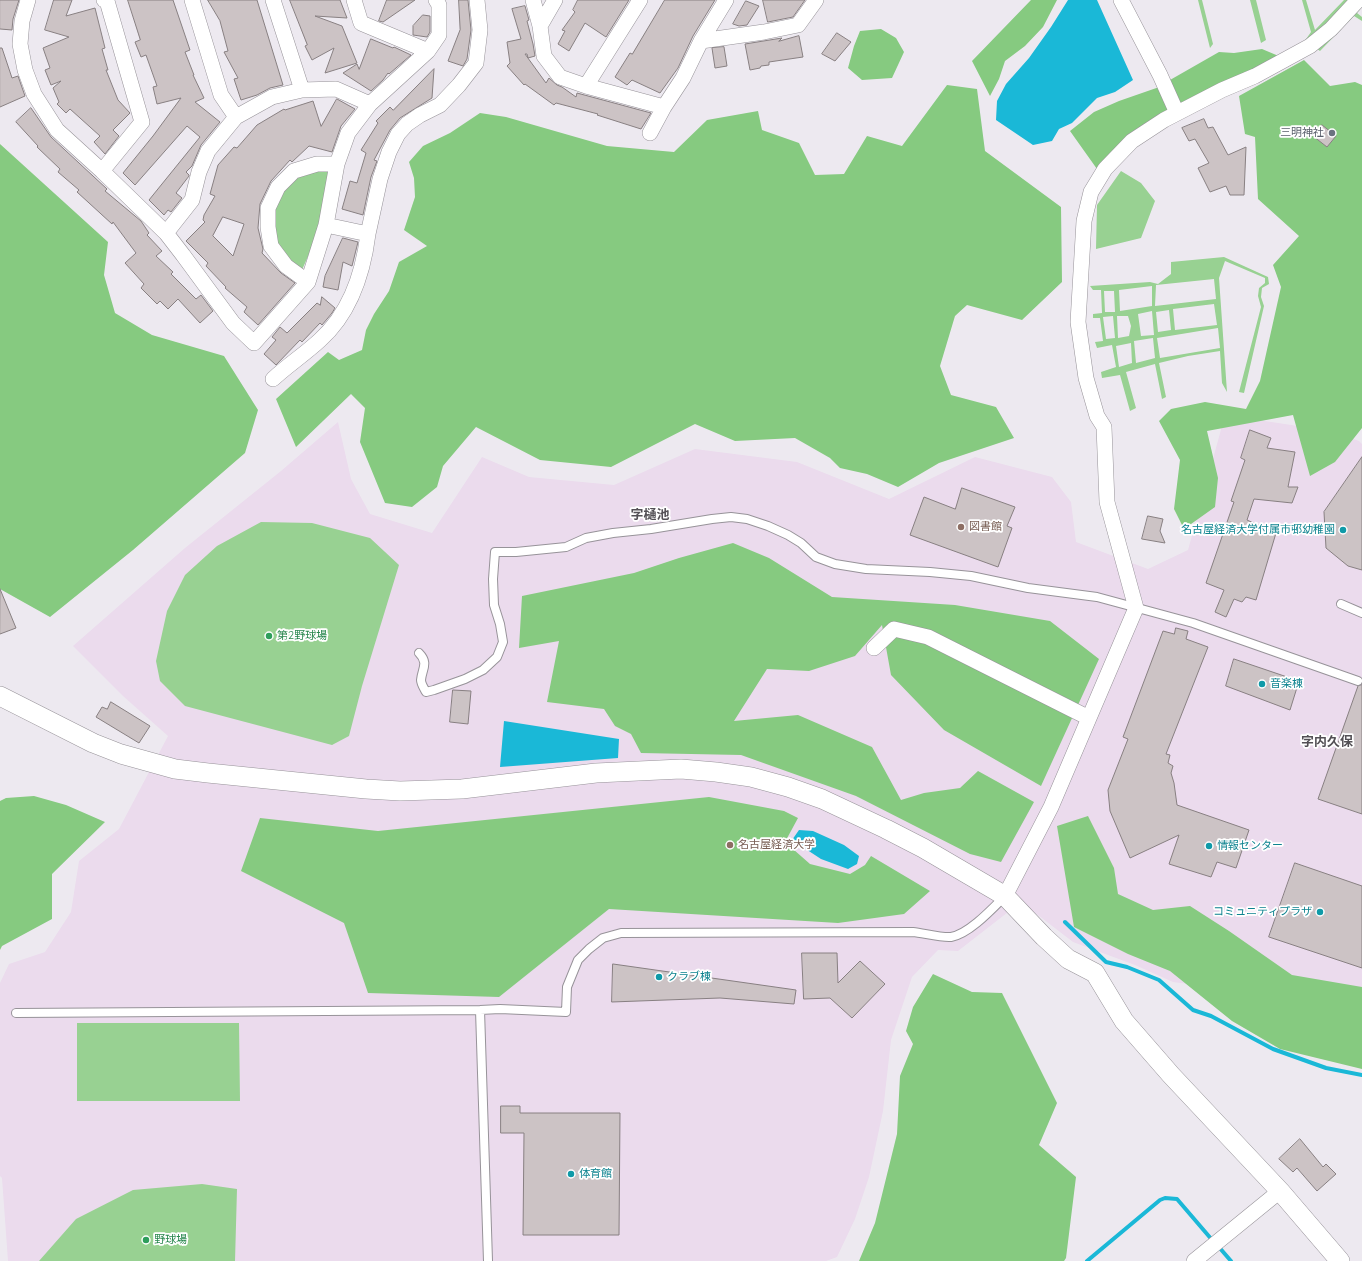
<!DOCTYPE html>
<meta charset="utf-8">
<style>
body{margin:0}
canvas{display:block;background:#ede9f0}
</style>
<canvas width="1362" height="1261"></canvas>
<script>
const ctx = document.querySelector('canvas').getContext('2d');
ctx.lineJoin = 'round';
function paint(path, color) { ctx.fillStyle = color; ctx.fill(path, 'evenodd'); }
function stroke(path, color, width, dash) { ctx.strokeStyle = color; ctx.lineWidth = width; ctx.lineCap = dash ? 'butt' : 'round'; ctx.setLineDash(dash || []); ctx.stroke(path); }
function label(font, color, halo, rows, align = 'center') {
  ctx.font = font + ' Quicksand,"Noto Sans JP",sans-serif'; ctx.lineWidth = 3.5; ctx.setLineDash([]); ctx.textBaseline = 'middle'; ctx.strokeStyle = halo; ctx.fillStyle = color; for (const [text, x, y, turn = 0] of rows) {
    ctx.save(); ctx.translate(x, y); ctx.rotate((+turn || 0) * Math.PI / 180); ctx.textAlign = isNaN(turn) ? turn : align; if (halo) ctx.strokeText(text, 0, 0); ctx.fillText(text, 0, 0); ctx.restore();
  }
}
paint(new Path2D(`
 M1225,415L1331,431L1359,441L1362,444V1061L1203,986L1173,982L1135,965L1073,942L1021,902L958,951L938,950L912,977L891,1040L883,1111L869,1177L855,1219L837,1257L826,1261H8L2,1178L0,1176V983L9,964L45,952L71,912L79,861L119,829L168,736L123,696L73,646L185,548L281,471L338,422L351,479L370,514L432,533L482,457L529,477L614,485L695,449L797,462L889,499L975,457L1052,477L1071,502L1076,542L1148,569L1188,550Z`), '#ebdbed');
paint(new Path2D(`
 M1198,0H1202L1213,44L1210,48Z
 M1250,0H1256L1266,40L1261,43Z
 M1302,0H1306L1315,30L1344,0H1362V7L1357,13L1362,17V21L1354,16L1320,51L1312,45L1255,76L1180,106L1304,42L1311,32Z
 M317,170H331L314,243L301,272L275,242L273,210L281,193L296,177Z
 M1121,171L1141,183L1155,201L1141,238L1096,249L1097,205Z
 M1224,257L1268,277L1269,284L1262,288L1261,297L1264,306L1244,393L1239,392L1261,307L1258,296L1259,288L1265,283V278L1225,261L1219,278L1227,392L1222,383L1220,351L1188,356L1159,363L1166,397L1162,399L1155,364L1126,372L1136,408L1130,411L1120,375L1102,378L1101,372L1116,367L1112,345L1097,348L1095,342L1103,341L1100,318H1093V314L1102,313L1101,290H1093L1090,286L1150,282L1158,284L1171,274V262ZM1214,279L1216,299L1155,306L1156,285ZM1152,286V306L1120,311L1119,290ZM1104,291H1114L1115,312H1105ZM1214,304L1217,325L1175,330L1173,309ZM1169,310L1171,330L1158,332L1156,312ZM1152,311L1154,335L1141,336L1138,314ZM1113,316L1115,338L1106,339L1103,317ZM1128,316L1131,326L1129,336L1118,338L1117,316ZM1218,328L1220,348L1160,358L1157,338ZM1153,338L1155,358L1136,363L1134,341ZM1131,343L1132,363L1119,367L1116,346Z
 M261,522L312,523L370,538L399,565L362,686L349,736L332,745L185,706L160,681L156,661L167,611L185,575L217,546Z
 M77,1023H239L240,1101H77Z
 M202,1184L237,1189L235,1261H39L76,1219L133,1190Z`), '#98d192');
paint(new Path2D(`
 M1031,0H1057L1043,27L1025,46L1005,61L999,79L990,96L972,61Z
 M881,29L896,38L904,52L892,78L862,80L848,68L854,46L860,31Z
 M1262,49L1281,57L1180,106L1170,80L1219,52L1234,53Z
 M1304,60L1330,86L1355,82L1362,85V428L1335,462L1310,476L1293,415L1207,431L1218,478L1215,507L1184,529L1174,509L1180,460L1159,421L1171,409L1205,402L1246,409L1260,381L1281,287L1273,265L1299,236L1258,199L1255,137L1245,134L1239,96Z
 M947,85L977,89L985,151L1061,207L1062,282L1022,320L967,305L955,316L940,366L951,395L996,407L1014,438L939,463L898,487L867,474L840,468L830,458L795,438L735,441L695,424L611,467L540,460L476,427L443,466L437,487L412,507L385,503L360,442L365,408L351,394L296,447L276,399L328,352L339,360L362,350L366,330L374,314L389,291L399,262L427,246L404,230L415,197L414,178L409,162L423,146L450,133L480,113L506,117L607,146L674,152L707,120L758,111L762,130L799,143L815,175L844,174L867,136L902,146Z
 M1165,85L1177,113L1097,169L1070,131L1094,112L1119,101Z
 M0,144L108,242L104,275L115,313L152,335L224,356L258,410L245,453L133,550L50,617L0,589Z
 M733,543L769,558L832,597L955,605L1050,621L1099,659L1041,786L944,730L891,675L882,625L855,656L809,671L767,669L734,721L798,715L872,747L901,800L924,793L960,788L978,771L1034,802L1001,862L970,854L856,796L741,755L641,753L631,734L615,726L604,709L547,702L559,641L519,648L522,596L634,573L679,558Z
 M34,796L66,805L105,822L52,874V919L2,946L0,950V801L6,798Z
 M709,797L784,811L798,818L785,842L810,864L850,874L865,865L871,856L930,891L904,914L838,923L609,909L499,997L368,993L344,923L241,871L260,818L378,831Z
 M1088,816L1114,868L1118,894L1153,910L1190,906L1229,931L1292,975L1362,987V1069L1280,1049L1232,1021L1170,971L1128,954L1074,927L1057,826Z
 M933,974L972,992L1002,993L1057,1103L1039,1145L1076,1177L1066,1258L1064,1261H859L875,1223L897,1134L900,1076L913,1044L906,1031L913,1007Z`), '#86ca80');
paint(new Path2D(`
 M1068,0H1097L1133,80L1115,92L1097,98L1072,123L1059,129L1052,141L1033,145L996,120L997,101L1006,84L1029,58L1051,27Z
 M504,721L619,739L618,758L500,767Z
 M799,830L813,831L844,845L859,856L857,864L848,869L821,859L792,840Z`), '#1ab8d7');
stroke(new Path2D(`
 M1065,922L1106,962L1127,967L1159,980L1193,1010L1211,1016L1273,1049L1326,1068L1362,1075
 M1218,1246L1231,1261
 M1087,1261L1160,1200L1165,1198L1177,1199L1213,1241`), '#1ab8d7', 4);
const building = new Path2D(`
 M0,0H19L13,19L12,30L0,29Z
 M54,0H72L66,16L95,8L105,48L102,49L108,70H106L118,100L130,113L113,130L119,136L105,154L94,142L100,136L70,109L66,113L57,104L59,102L53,88L61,81L51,85L45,70L50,68L43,48L69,37L45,30Z
 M128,0H173L190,50L185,52L194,75H193L204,98L195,102L220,122L201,145L192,166L186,172L189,175V176L176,193L182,198L171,212L168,210L164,215L149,200L200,137L187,126L135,185L123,173L153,136L181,98L157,104L153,87L157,86L146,55L141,57L135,42L140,40Z
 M208,0H257L283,85L270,88L257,95L241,100L234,79L238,78L224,52L228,51L220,21Z
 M290,0H340L347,18L315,16L342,26L357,63L325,73L334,48L312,60L305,46L307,45Z
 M387,0H415L383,22L379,21Z
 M459,0H468L471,30L467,59L463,66L448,61L460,30Z
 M578,0H629L606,37L585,23L569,51L558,44L565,31L562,30L575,12L573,10Z
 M665,0H715L693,36L678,68L660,93L632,80L627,85L615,77L630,53L632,54Z
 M763,0H805L793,17L768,22Z
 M746,1L759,6L747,25L739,26L733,24Z
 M525,6L529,20L527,21L533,44L535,56L528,58L527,54H525L546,83L549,78L557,85L562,87L576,97L577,93L651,113L641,129L597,115L598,114L556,103L554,105L525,84L524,85L507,66L510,63L507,42L521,39L512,9Z
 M423,15L430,16V32L427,37L413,35V26Z
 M837,33L851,42L835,61L822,54Z
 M799,36L803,57L769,62V65L761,66L760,68L750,70L745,44L782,38L779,41Z
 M371,39L393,48L394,47L411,55L389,74L388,73L383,80L371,91L343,73L357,64L359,69Z
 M724,47L727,66L715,68L712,48Z
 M0,48H2L12,78L18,76L25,96L0,107Z
 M434,69L432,98L400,118L390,130L374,160L377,161L371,177L363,215L342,209L350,181L357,183L366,153L361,150L378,123L376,121L390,107L393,110Z
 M337,99L355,109L341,126L332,152L309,146L292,162L290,160L271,181L260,204L258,228L263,249L262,253L281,273L295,283L258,325L244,312L247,307L225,288L226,287L206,266L208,263L186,241L205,222L203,220L204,215L215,196L210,194L218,165L234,147L237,148L257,125L284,109L285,110L313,101L321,126ZM223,217L244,224L233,256L213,236Z
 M31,108L51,137L107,189L105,191L141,221L149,233L147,235L162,251L156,256L173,272L171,274L196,299L201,295L213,311L200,323L178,299L168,309L160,301L157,304L141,288L144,284L125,263L136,253L113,222L112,224L77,192L79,190L58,172L60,169L37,147L38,146L16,122Z
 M1204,119L1208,128L1213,127L1228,155L1246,147L1244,195H1230L1226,186L1210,192L1198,168L1209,163L1195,139L1189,141L1182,128Z
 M1322,125L1336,136L1327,147L1313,136Z
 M343,238L358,242L352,266L343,262L338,290L323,287L325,276Z
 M322,297L335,308L332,313L322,325L320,323L302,342L300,340L276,365L264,354L276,340L272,337L280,327L287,333L317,303L320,305Z
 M1250,430L1271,438L1267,448L1295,452L1288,487H1298L1292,503L1254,499L1247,520L1276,533L1256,600L1246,597L1242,602L1234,599L1226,617L1215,612L1224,590L1206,583L1234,502L1231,501L1245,460L1241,458Z
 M1362,457V570L1348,566L1326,548L1324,512Z
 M962,488L1015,507L1007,526L1012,528L998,567L910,535L924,497L955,509Z
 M1148,516L1163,519L1160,531L1165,543L1142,539Z
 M0,589L16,628L0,634Z
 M1176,628L1188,631L1186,639L1208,647L1166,754L1170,755L1168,763L1173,766L1171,773L1174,783L1177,805L1249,830L1236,868L1217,862L1211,877L1169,864L1179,835L1130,858L1110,811L1108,790L1128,739L1123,737L1163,631L1174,634Z
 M1234,659L1299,681L1290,710L1226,686Z
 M1362,685V814L1318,799L1358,686Z
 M453,690L471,691L468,724L450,722Z
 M111,702L150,726L139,743L96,717L102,707L107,709Z
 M1295,863L1362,886V968L1269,937Z
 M802,953H837L838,983L860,961L885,984L852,1018L830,998L804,999Z
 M613,964L796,990L794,1004L720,998L612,1002Z
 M501,1106H520V1113H620L619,1235H523L524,1133H501Z
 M1300,1139L1323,1167L1326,1164L1336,1174L1317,1191L1297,1168L1293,1172L1279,1159Z`);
paint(building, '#ccc3c5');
stroke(building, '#888082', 1);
const service = new Path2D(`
 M1341,604L1362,613
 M419,653C429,663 422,669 421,680C421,684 424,688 426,692L434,690L465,679L483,670L497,657L503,642L500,624L494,605L493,579L495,552H516L566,547L586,538L613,533L651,529L712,519L731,517L747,519L768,526L788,535L801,543L816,557L835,564L866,569L930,572L971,576L1028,588L1097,597L1193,623L1358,681
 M480,1010L488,1261
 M16,1013L480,1010L500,1009L566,1012L567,987L578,960L589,949L603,938L621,933L913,932C923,933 942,938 951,937C969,934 992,909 1005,896`);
const minor = new Path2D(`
 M28,0L22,21L20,44L25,70L34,94L57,130L102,171L166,233L183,255L233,323L254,343L308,282L326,225L337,164L348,133L370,104L428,51L439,35V5L436,0
 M192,0L221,95L236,117
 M273,0L302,90
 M354,0L361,23L428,51
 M533,0L540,26L544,56L560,77L586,86L664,107L683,78L701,41L726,0
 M1121,0L1160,75L1177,113
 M540,26L555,0
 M701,41L764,32L798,25L816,0
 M586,86L640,0
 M650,133L664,107
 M102,171L142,122L107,1L104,0
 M326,225L368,234L380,179L389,152L398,134L407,124L420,115L440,105L459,85L476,63L480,30L477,0
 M166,233L192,200L199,172L208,151L236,117L272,97L302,90L336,89L370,104
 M308,282L286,266L271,246L268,227V208L278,187L294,171L317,164H337
 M273,379C288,365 305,354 320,340C350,313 363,274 368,234
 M874,648L894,629L928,637L1089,718
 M1005,896L1051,807L1136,608L1107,502L1104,427L1097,416L1086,378L1078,322L1084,221L1091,192L1105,169L1132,141L1164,120L1222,90L1255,76L1310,46L1331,29L1358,0
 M1194,1261L1280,1191`);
const tertiary = new Path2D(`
 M0,696L93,743L121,754L175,769L208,773L366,789L400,791L462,789L596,773L681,769L716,772L751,777L788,787L822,799L886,829L923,848L1005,896L1044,937L1068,959L1095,973L1124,1021L1171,1075L1280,1191L1340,1261`);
stroke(service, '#979399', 10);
stroke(minor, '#979399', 16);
stroke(tertiary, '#979399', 20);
stroke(service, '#fff', 8);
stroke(minor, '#fff', 15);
stroke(tertiary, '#fff', 19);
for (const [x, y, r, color] of [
 [1332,133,4,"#6b7280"],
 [961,527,4,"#8d6e63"],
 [1343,530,4,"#0f9aa8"],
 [269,636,4,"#2e9e5b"],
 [1262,684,4,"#0f9aa8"],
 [730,845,4,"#8d6e63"],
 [1209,846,4,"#0f9aa8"],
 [1320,912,4,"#0f9aa8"],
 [659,977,4,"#0f9aa8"],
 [571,1174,4,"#0f9aa8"],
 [146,1240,4,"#2e9e5b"]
]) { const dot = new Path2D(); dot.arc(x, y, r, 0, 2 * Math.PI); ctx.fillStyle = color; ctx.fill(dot); stroke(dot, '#fff', 1.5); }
label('11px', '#5b616d', '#fff', [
 ["三明神社",1324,133]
], 'right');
label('11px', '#785e54', '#fff', [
 ["図書館",969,527],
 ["名古屋経済大学",738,845]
], 'left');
label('11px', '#0d838f', '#fff', [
 ["名古屋経済大学付属市邨幼稚園",1335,530,"right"],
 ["音楽棟",1270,684],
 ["情報センター",1217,846],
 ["コミュニティプラザ",1312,912,"right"],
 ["クラブ棟",667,977],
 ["体育館",579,1174]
], 'left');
label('11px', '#27864d', '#fff', [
 ["第2野球場",277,636],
 ["野球場",154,1240]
], 'left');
label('bold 13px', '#535055', '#fff', [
 ["字樋池",650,515],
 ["字内久保",1327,742]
]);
</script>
